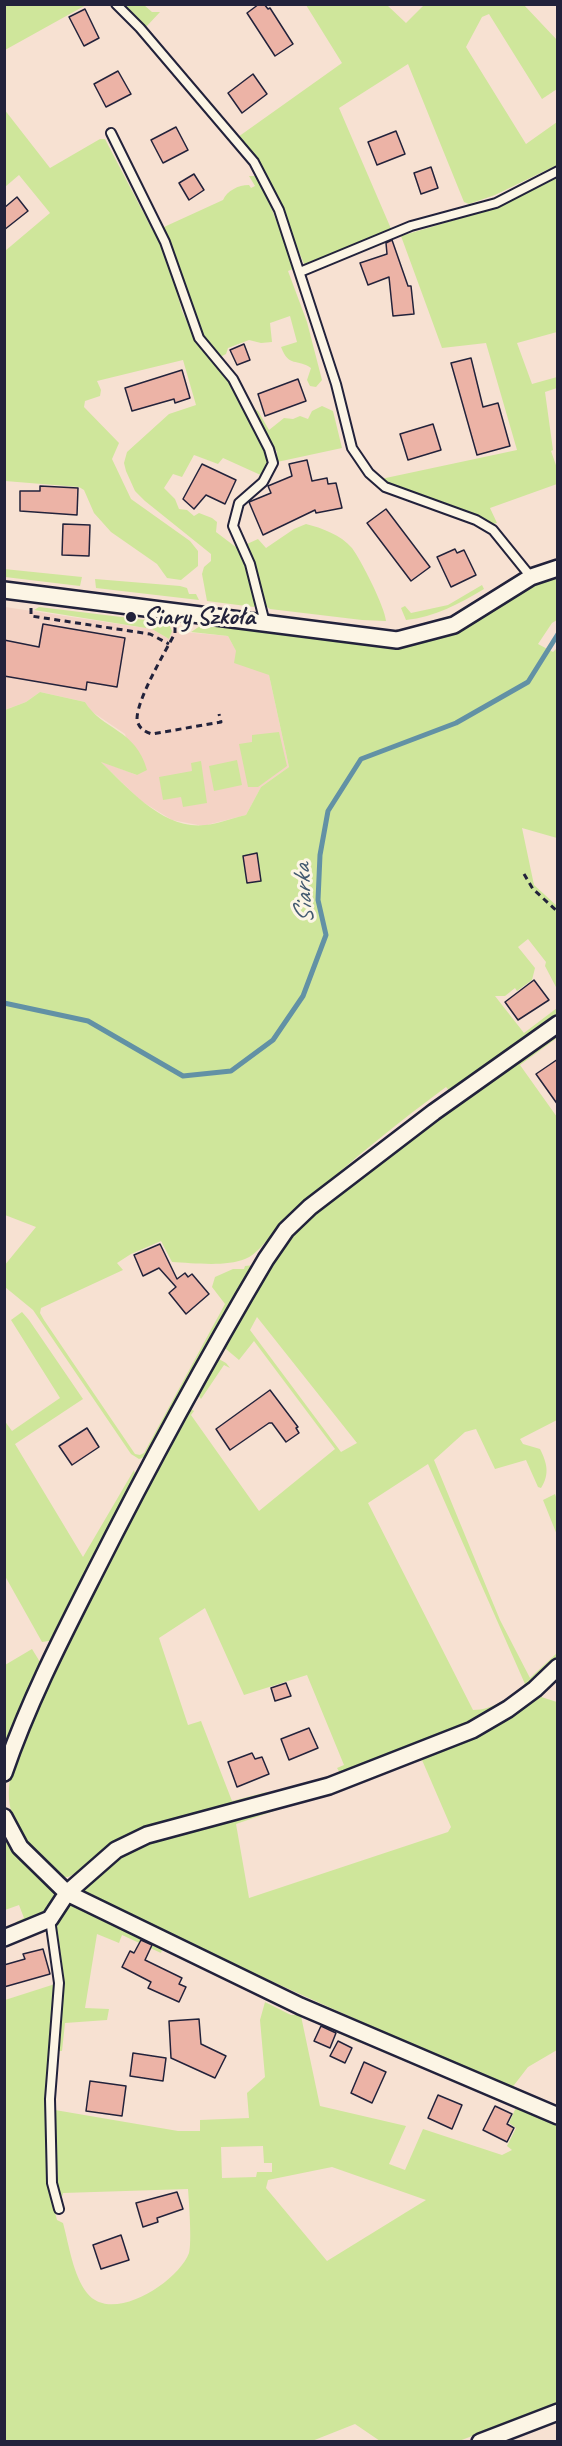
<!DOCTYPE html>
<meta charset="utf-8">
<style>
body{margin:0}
#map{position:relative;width:562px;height:2446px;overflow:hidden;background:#f7e1d2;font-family:Caveat,sans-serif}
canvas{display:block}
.frame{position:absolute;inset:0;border:6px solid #22223b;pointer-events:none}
</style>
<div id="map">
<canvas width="562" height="2446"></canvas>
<div class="frame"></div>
</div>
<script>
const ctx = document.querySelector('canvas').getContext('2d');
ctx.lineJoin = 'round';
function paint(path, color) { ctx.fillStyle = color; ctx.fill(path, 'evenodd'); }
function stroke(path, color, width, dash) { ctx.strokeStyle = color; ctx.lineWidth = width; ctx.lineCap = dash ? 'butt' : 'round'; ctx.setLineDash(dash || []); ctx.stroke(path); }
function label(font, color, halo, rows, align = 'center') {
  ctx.font = font + ' Caveat,sans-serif'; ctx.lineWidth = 6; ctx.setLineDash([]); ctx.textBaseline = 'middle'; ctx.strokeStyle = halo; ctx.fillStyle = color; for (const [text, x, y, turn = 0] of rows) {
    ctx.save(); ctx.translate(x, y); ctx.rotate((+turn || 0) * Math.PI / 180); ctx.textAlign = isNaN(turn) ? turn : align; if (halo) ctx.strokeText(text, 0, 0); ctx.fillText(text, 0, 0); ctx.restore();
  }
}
paint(new Path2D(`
 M5,607L152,629L169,639L172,631L228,636L236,651L269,675L289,767L261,787L246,815L203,826L172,820L141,801L100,761L137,775L125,734L91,711L85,702L40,692L26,702L5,710Z`), '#f4d3c5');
paint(new Path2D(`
 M5,4H86V5L5,50Z
 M122,5H144L152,12H160L146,27Z
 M306,5H387L406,23L424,5H524L557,40V89L542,99L489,14L482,17L466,47L526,144L557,122V165L495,195L469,204L464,202L408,64L339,108L392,231L304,264C286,219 269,175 238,137L342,63Z
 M4,109L50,168L100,139H105L153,231L156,230L171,269L182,311L194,337L226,377L269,456L268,469L265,477L223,458L218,464L194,455L182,477L173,474L164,488L175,499L179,509L187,510L194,516L199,513L212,518L217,522L216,532L241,551L253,582L257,603L254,607L207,601L202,574L204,567L211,561V554L145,501L135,491L126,471L124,463L127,452L169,414L196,405L183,360L97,381L101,390L100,396L85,401L84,407L119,443L112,459L131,499L190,541L198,551V566L181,580L167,578L157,564L111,532L94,513L84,490L79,487L5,481V251L50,213L19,175L5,187Z
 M249,176H256L263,187L295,268L288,271L307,322L322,380L316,387L310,386L307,380L311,368C297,358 289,368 281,347L297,342L290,316L270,323L272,342L261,343L249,340L228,348L226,354L220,357C216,349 209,347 205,339L174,262L164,227L223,200C227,191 238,185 249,185L251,188L255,186Z
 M557,178V332L517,343L532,384L557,377V388L545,392L553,450L551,451L557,468V484L490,508L497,523L493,524L481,517L392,486L381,479L517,450L486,343L442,348L401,236L498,207Z
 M322,406L333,411L342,448L277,462V452L250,409L253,408L258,411L269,430L284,418L293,419L300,416L308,419L312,411Z
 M306,524C322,528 341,535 352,548C361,560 385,607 386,621L362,620L270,609L266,606L247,544L258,539L266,548L294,529Z
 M4,569L82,577L80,586L5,577Z
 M557,574V620L552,623L538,644L553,652L557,648V838L522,828L534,885L557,906V989L545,966L546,962L528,939L518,947L535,968L532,980L517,991L515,988L505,996H495L524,1033L557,1008V1015L451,1093L446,1087C400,1121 354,1158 311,1197C298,1209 284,1222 272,1235C263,1244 257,1254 245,1259C226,1267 193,1263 172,1262L161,1241L131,1254L117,1263L123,1270L41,1308L40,1313L44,1320L135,1454L140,1455L144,1453L225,1304L212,1287L215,1277L233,1269H244L245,1266L255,1265L198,1361L148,1456L139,1459L131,1454L33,1310L5,1287L4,1266L36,1227L5,1215V710L26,702L40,692L85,702C102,730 136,729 147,770L137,775L101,762C128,788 163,830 205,825C218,824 232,818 246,815L261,787L289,767L269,675L234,663L236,651L228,636L191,632L206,622L398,644C425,642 454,635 477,621C504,605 528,585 557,574Z
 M95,579L180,586L187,588L189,594H196L199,600L96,588Z
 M482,585L484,589C459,604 435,617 406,620L401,608L405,606L411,613L448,605Z
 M39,607L163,622L169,624L172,631L169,639L152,629L34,610Z
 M279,732L287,766L258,787H248L239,744L252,742V735Z
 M237,760L242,785L214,791L209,766Z
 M201,761L207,803L183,807L181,797L163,800L159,777L192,771L191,763Z
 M557,1032V1038L520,1065L557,1117V1420L520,1439L523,1444L540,1449C547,1463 550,1474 541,1488L538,1487L526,1460L495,1469L476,1429L465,1432L434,1460L500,1620L530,1678L557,1653V1661L518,1695L474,1722L342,1776L337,1768L344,1765L307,1675L244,1695L205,1608L159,1638L188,1725L201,1721L232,1801L267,1792L262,1800L130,1833L78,1872L68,1877H61C41,1856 11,1830 9,1799C7,1767 25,1737 37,1709C81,1606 134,1506 187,1407L194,1411L191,1415L259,1511L335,1449L254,1341L239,1360L226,1349L223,1342L275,1256L296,1229L317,1209L454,1105ZM257,1317L357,1443L341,1452L250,1330ZM428,1464L525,1684C509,1697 494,1710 473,1710L368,1503Z
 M22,1312L29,1320L83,1399L15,1444L83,1557L134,1470L137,1480L55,1640L42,1642L5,1576L4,1420L12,1431L60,1398L11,1320Z
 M217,1358L226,1363L230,1368L224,1365L201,1399L195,1391Z
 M555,1494L557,1500V1535L543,1500Z
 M32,1649L40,1662L39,1671L5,1750V1665Z
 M538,1696L557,1702V2050L528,2067L511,2089L113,1910L84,1892L83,1887L100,1866L150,1839L265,1808ZM422,1760L451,1827L448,1832L249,1898L236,1824Z
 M4,1837L30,1870L54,1893L53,1902L46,1906V1911L18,1928L16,1922L24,1918L19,1905L5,1910Z
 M71,1905H78L164,1944L161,1953L122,1935L119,1943L97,1934L85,2008L109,2009L107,2020L65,2023L62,2051H59L64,1978L56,1922L62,1912Z
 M55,1984C50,2062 36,2143 57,2220L63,2223C69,2245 73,2275 87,2293C112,2325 178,2282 189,2253C192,2243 189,2202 188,2189L63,2193L62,2197L58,2189L55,2110L178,2131H200V2120L249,2118L247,2093L265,2077L260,2020L265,2002L291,2015H297V2012L269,1997L264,1998L267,1994L356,2034L360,2043L301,2016L320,2106L406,2126L389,2164L405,2170L423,2129L502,2155L512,2150L507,2146L516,2128L509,2123L518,2103L557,2121V2404L459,2441H380L355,2424L312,2441L5,2442V2000ZM263,2146L264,2163H272V2172H257L256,2177L222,2178L221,2147ZM332,2167L426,2200L327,2261L266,2188L268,2180Z`), '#cfe69b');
stroke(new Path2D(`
 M4,1003L88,1021L183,1076L231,1071L273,1040L303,996L326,935L318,900L320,855L328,811L361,759L456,723L528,682L558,634`), '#6291a5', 5);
const building = new Path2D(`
 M259,4H264L268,9L270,8L293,44L275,56L247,13Z
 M85,9L99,38L84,46L69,17Z
 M118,71L131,94L106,107L94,84Z
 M253,74L267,94L242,113L228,93Z
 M176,127L188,150L163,163L151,140Z
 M396,131L405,154L377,165L368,142Z
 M431,167L438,188L421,194L414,173Z
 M194,174L204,190L189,200L179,183Z
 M17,197L28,211L4,230V208Z
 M392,240L408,286H411L414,314L393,316L389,277L368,285L360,263L387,254L386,243Z
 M244,344L250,360L237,365L230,350Z
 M471,358L483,407L498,403L510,446L477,455L451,363Z
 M182,370L190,398L175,403L174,399L132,411L125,388Z
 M298,379L306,401L265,416L258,394Z
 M433,424L441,450L408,460L400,434Z
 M307,460L312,481L327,478L328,484L336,483L342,508L316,513L315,510L263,535L249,502L271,493L268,486L292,476L289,464Z
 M202,464L236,480L225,504L206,495L194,509L183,499Z
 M40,486L78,488L77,515L20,511V491H40Z
 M386,509L430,567L411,581L367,523Z
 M63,524L90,525L89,556L62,555Z
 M455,549L457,553L464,550L476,575L451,587L437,557Z
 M43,624L125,638L117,687L87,682L86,690L4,676V640L39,647Z
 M257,853L261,881L247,883L243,856Z
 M534,980L549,1000L518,1020L505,1002Z
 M558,1059V1105L536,1074Z
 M160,1244L177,1279L185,1273L188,1277L192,1274L209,1294L186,1314L169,1293L176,1287L159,1268L143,1276L134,1255Z
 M270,1390L298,1427L296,1428L299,1433L286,1442L272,1423H269L230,1450L216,1429Z
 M87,1428L99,1447L72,1465L59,1446Z
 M286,1683L291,1696L275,1701L271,1688Z
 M309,1728L318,1748L289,1760L281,1739Z
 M252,1753L255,1759L262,1757L269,1774L237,1787L228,1762Z
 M141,1940L152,1945L145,1960L182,1978L179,1984L186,1987L179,2002L148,1988L151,1982L122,1967L130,1951L134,1953Z
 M43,1949L50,1974L4,1987V1965L25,1959L23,1954Z
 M199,2019L201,2044L226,2056L215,2078L171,2058L169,2021Z
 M321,2026L336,2033L330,2048L314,2041Z
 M338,2041L352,2048L345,2063L330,2056Z
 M133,2053L166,2058L163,2081L130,2076Z
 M364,2062L386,2072L372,2103L351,2093Z
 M90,2081L126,2086L122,2116L86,2111Z
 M438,2095L462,2105L452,2129L428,2118Z
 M495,2106L512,2114L507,2124L514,2128L507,2142L483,2130Z
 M177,2192L183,2209L157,2218L158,2222L143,2227L136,2203Z
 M121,2235L129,2260L101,2269L93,2245Z`);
paint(building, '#ecb3a6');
stroke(building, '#22223b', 1.5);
const service = new Path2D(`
 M116,4L140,28L254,162L279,210L336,384L352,448L369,473L385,487L476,520L493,530L531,577
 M111,133L165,242L199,338L233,379L269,449L273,463L263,482L239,503L233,526L250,564L265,623
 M300,272L411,226L496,203L558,171
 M50,1919L59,1983L50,2099L52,2183L59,2209`);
const minor = new Path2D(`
 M4,590L397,640L454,625L531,577L558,568
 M4,1773C28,1703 61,1639 94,1574C148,1467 205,1362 266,1259L286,1230L310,1207L434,1112L558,1024
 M4,1817L20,1847L67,1893L300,2006L558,2116
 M4,1938L50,1919L67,1893L116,1850L147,1835L329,1786L472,1730L508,1709L535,1689L558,1667
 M480,2442L558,2412`);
stroke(service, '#22223b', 12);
stroke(minor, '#22223b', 20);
stroke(new Path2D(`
 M31,608V616L150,634L169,644
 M175,627V633C165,652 137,699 137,719C138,728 145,732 152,734L221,722L219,714
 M524,874L533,889L558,912`), '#22223b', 3, [6, 4.5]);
stroke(service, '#fcf5e5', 8);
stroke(minor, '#fcf5e5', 15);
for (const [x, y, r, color] of [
 [131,617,6,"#22223b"]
]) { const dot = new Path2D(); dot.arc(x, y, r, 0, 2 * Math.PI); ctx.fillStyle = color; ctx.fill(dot); stroke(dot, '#fcf5e5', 2); }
label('bold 26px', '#22223b', '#fcf5e5', [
 ["Siary Szkoła",143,617]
], 'left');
label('italic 27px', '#425a70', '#fcf5e5', [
 ["Siarka",304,894,-93]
]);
</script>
